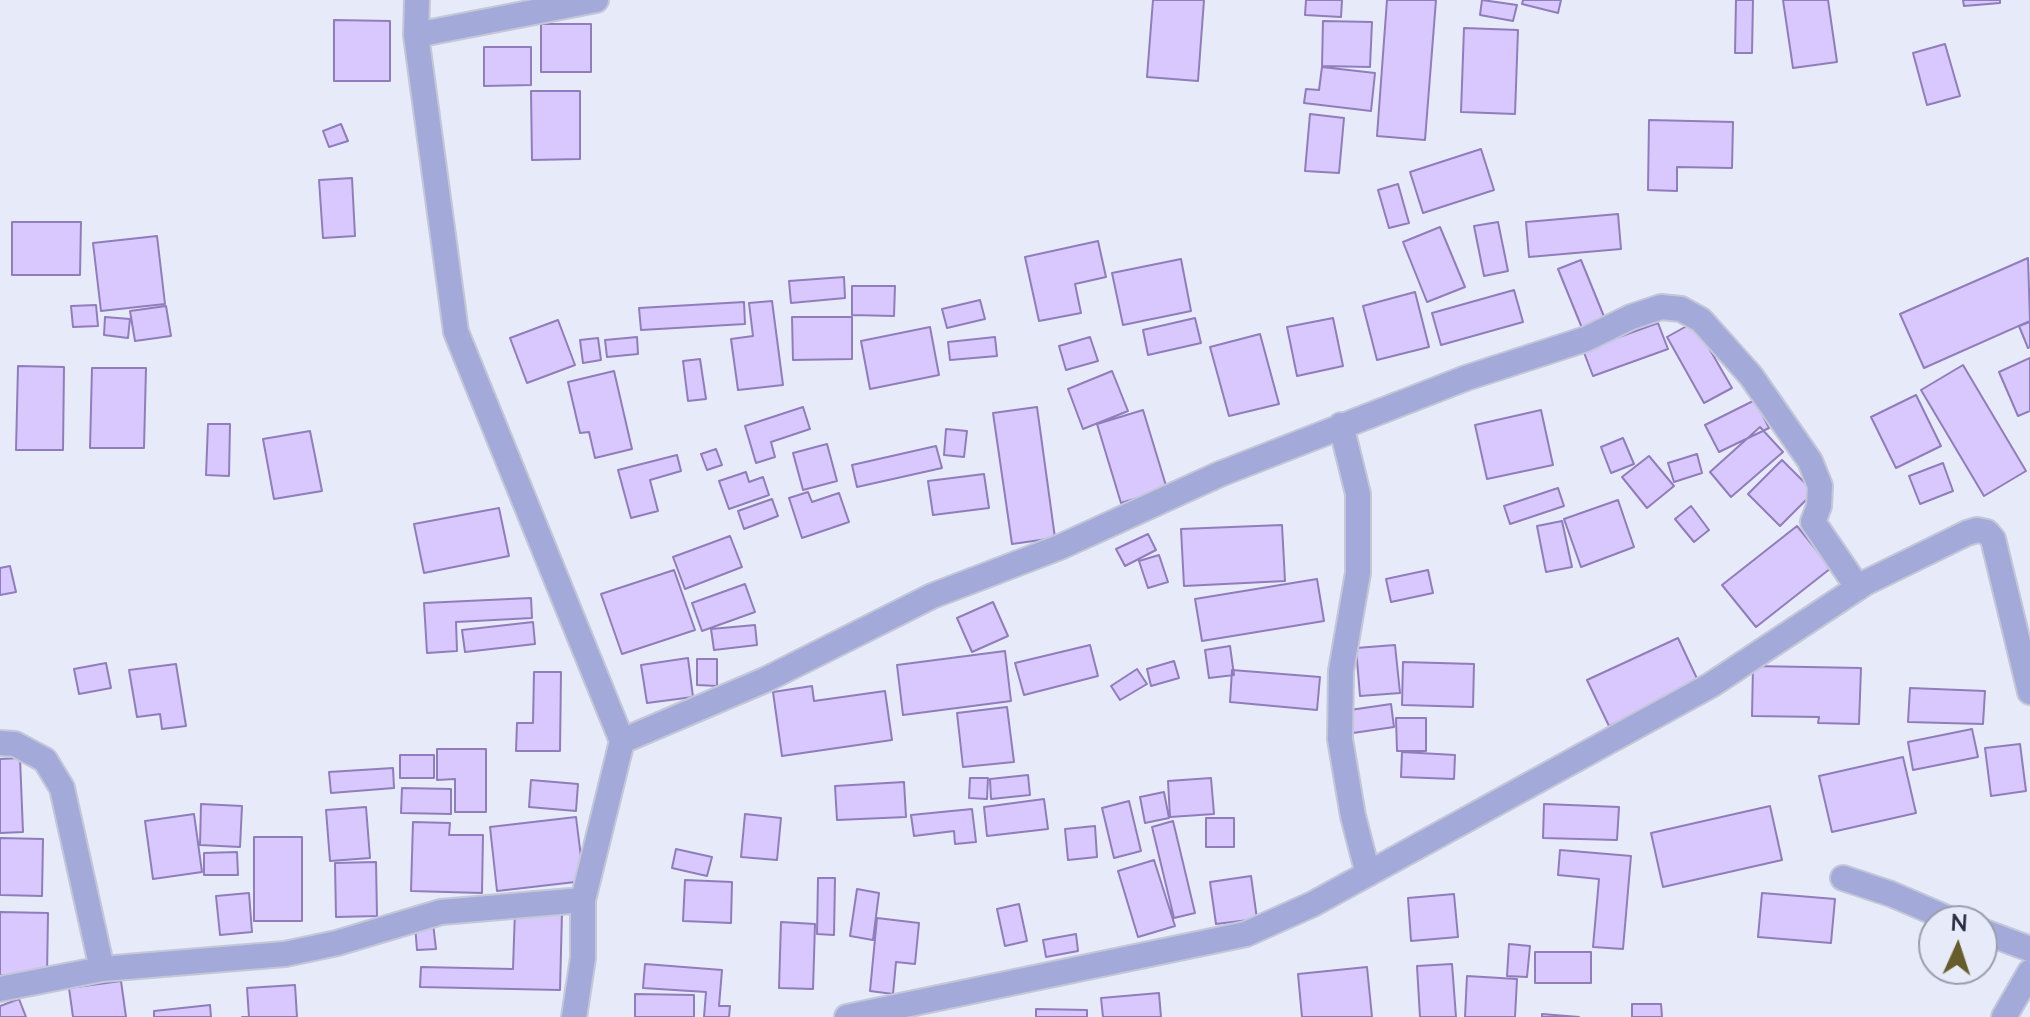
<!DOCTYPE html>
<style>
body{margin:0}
#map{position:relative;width:2030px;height:1017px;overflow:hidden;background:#e7eaf8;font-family:Lato,sans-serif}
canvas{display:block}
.north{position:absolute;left:1918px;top:905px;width:80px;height:80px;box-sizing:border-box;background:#e7eaf8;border:2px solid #9a9db0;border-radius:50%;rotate:3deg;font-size:22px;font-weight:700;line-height:32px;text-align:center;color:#272a43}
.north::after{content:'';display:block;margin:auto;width:28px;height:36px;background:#675d2a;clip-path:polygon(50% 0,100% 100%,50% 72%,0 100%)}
</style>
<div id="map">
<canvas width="2030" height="1017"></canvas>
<div class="north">N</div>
</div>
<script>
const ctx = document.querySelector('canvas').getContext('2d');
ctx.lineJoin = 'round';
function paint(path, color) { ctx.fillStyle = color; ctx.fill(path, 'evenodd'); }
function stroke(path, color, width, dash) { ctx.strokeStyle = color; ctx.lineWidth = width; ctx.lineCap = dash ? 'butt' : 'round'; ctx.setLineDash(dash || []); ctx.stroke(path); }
const building = new Path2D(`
 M1153,0H1204L1198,81L1147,77Z
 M1306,0H1342L1341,17L1305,15Z
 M1387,0H1436L1425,140L1377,136Z
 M1482,0L1517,5L1513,21L1480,15Z
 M1523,0H1561L1558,13L1522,4Z
 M1736,0H1753L1752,53H1735Z
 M1783,0H1828L1837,62L1793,68Z
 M1963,0H2000V3L1964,6Z
 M334,20L390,21V81H334Z
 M1323,21L1372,22L1370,67L1322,66Z
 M541,24H591V72H541Z
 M1464,28L1518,30L1515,114L1461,112Z
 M1945,44L1960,96L1927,105L1913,53Z
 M484,47H531V85L484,86Z
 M1322,67L1375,73L1371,111L1304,103L1306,89L1319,90Z
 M531,91H580V159L532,160Z
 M1310,114L1344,118L1339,173L1305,171Z
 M1649,120L1733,122L1732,168L1677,167V191L1648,190Z
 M341,124L348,141L329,147L323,131Z
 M1481,149L1494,190L1423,213L1410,172Z
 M352,178L355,236L323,238L319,180Z
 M1398,184L1409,223L1389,228L1378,190Z
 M1618,214L1621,249L1529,257L1526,222Z
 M12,222H81L80,275H12Z
 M1498,222L1508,271L1484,276L1474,226Z
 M1440,227L1465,287L1427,302L1403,242Z
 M157,236L165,304L101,311L93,243Z
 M1098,241L1106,277L1075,284L1081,313L1039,321L1025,257Z
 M2028,258L2030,321L1924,368L1900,314Z
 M1181,259L1191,311L1123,325L1112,273Z
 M1581,260L1605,319L1582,328L1558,269Z
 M844,277L845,298L791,303L789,281Z
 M852,286H895L894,316L852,315Z
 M1514,290L1523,322L1441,345L1432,313Z
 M1415,292L1429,347L1377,360L1363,306Z
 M980,300L985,319L947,328L942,309Z
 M772,301L783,385L738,390L731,339L753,336L749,303Z
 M744,302L745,324L641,330L639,308Z
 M96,305L98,326L73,327L71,306Z
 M166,306L171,336L135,341L130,311Z
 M105,317L130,319L128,338L104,335Z
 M792,317H852V359L793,360Z
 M1195,318L1201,343L1148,355L1143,330Z
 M1333,318L1343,366L1297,376L1287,327Z
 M558,320L575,365L527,383L510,338Z
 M1694,322L1732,388L1704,403L1667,337Z
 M2030,322V347L2028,348L2019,326Z
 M1658,323L1668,349L1593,376L1583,350Z
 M930,327L939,375L870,389L861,341Z
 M1260,334L1279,404L1229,416L1210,347Z
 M637,337L638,354L607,357L605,340Z
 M995,337L997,356L950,360L948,342Z
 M1090,337L1098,361L1066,370L1059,346Z
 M598,338L601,360L583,363L580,340Z
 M2030,358V411L2018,416L1999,372Z
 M700,359L706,399L688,401L683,361Z
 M1963,365L2026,471L1984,496L1921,390Z
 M18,366L64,367L63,450H16Z
 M92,368H146L144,448H90Z
 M614,371L632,449L595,458L589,432L580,433L568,382Z
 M1112,371L1128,411L1083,429L1068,389Z
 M1916,395L1941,446L1896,468L1871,417Z
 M1755,400L1769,428L1719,452L1705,425Z
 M803,407L810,429L771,442L775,457L756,463L745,426Z
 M1037,407L1055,538L1012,544L993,413Z
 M1143,410L1167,489L1121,503L1097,424Z
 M1541,410L1553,465L1487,479L1475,425Z
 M208,424H230L229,476L206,475Z
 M1760,427L1783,452L1731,497L1710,472Z
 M946,429L967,431L964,457L944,455Z
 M310,431L322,491L274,499L263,439Z
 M1623,438L1634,464L1611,473L1601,447Z
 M827,444L837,481L803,490L793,453Z
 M936,446L942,468L857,487L852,465Z
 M716,449L722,465L707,470L701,454Z
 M1697,454L1702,473L1674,482L1668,463Z
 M677,455L681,471L650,480L658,511L631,518L618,470Z
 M1649,456L1674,486L1647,508L1622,477Z
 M1782,460L1814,492L1780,526L1748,494Z
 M1943,463L1953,491L1920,504L1909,476Z
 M746,472L749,482L763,477L769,495L729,509L719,481Z
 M984,474L989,508L933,515L928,481Z
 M1558,488L1564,506L1510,524L1504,506Z
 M808,492L812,502L839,493L849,522L802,538L789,498Z
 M772,499L778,516L744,529L738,511Z
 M1618,500L1634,547L1581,567L1564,519Z
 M1691,506L1709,530L1694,542L1675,519Z
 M499,508L509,556L424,573L414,524Z
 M1562,521L1572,567L1546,572L1537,526Z
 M1282,525L1285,581L1184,586L1181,529Z
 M1797,526L1831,568L1756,627L1722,585Z
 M1148,534L1156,550L1125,566L1116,549Z
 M730,536L742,567L685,589L673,557Z
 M1159,555L1168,582L1148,588L1139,561Z
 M10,566L16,592L0,595V568Z
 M674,570L695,630L622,654L601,594Z
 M1428,570L1433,593L1391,602L1386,579Z
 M1317,579L1324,621L1202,641L1195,599Z
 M745,584L755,612L702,631L692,603Z
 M531,598L532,618L456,622L457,651L427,653L424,603Z
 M993,602L1008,636L972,652L957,618Z
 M533,622L535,644L465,652L462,630Z
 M755,625L757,645L714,650L711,629Z
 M1678,638L1700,685L1609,726L1587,680Z
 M1090,645L1098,676L1024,695L1015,663Z
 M1395,645L1400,693L1360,696L1356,648Z
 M1230,646L1234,675L1209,678L1205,650Z
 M1005,651L1011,701L903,715L897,665Z
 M688,658L693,697L647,703L641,665Z
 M697,659H717V686L697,685Z
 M1174,661L1179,678L1151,686L1147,669Z
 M1403,662L1474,664L1473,707L1402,705Z
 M106,663L111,688L79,694L74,669Z
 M176,664L186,726L162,729L160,714L137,717L129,670Z
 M1753,666L1861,668L1859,724L1818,723L1819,717L1752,716Z
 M1137,669L1147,684L1120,700L1111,686Z
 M1232,670L1320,677L1317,710L1230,702Z
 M534,672H561L560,751H516L517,723H533Z
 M812,686L814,701L885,691L892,740L782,756L773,692Z
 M1910,688L1985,691L1983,724L1908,722Z
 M1391,704L1394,727L1353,733L1350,710Z
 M1007,707L1014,762L963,767L957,713Z
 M1396,718H1426V751H1397Z
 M1972,729L1978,757L1913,770L1908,742Z
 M2020,744L2026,791L1991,796L1985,748Z
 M437,749H486V812H455V779L437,780Z
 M1402,752L1455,755L1454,779L1401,777Z
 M400,755H434V778H400Z
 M1903,757L1916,813L1832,832L1819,776Z
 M20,758L23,832L0,833V759Z
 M393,768L394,788L331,793L329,772Z
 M1028,775L1030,795L991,799L990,779Z
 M970,778H988L987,799L969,798Z
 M1211,778L1214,814L1170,817L1168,781Z
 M531,780L578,784L576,811L529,807Z
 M904,782L906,817L837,820L835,786Z
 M402,788L451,789V814L401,813Z
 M1164,792L1169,818L1145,823L1140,797Z
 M1044,799L1048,829L987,836L984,807Z
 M1129,801L1141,851L1114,858L1102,808Z
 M201,804L242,806L240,847L200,845Z
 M1544,804L1619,807L1617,840L1543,838Z
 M1770,806L1782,860L1663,887L1651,833Z
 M366,807L370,858L330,861L326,810Z
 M972,809L976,842L955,844L954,831L914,836L911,815Z
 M194,814L202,872L153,879L145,821Z
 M745,814L781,818L777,860L741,857Z
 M576,817L584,881L497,891L490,827Z
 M1206,818H1234V847H1206Z
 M1173,821L1195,913L1174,918L1152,827Z
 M413,822L450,823L449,835H483L482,893L411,891Z
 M1095,826L1097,857L1068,860L1065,829Z
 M254,837H302V921H254Z
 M0,838L43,839L42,896L0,895Z
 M676,849L712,857L707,876L672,868Z
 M1560,850L1631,856L1623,949L1593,947L1599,879L1558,875Z
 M237,852L238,875H204V853Z
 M1154,860L1175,926L1138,937L1118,871Z
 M376,862L377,916L336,917L335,863Z
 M1251,876L1257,919L1216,924L1210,882Z
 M818,878H835L834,935L817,934Z
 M685,880L732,882L731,923L683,921Z
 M857,889L879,893L873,940L850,936Z
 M249,893L252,932L220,935L216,896Z
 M1762,893L1835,899L1831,943L1758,937Z
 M1454,894L1458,937L1411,941L1408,898Z
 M1019,904L1027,941L1005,946L997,909Z
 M515,910L562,912L560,990L420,987L421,967L513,969Z
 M0,912L48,913L47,976L0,975Z
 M877,918L919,923L915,964L896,962L893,994L870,991Z
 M781,922L815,924L813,989L779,988Z
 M433,923L436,949L417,950L415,925Z
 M1076,934L1078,951L1046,957L1043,940Z
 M1509,944L1530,946L1527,977L1507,976Z
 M1535,952H1591V983H1535Z
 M645,964L722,970L719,1006H730L729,1017H704L706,992L643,988Z
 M1452,964L1456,1017H1420L1417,966Z
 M1367,967L1372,1017H1302L1298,974Z
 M1467,976L1517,979L1515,1017H1465Z
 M121,981L126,1017H73L69,988Z
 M295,985L297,1017H242H249L247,988Z
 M1159,993L1161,1017H1103L1101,998Z
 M635,994L694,995V1017H635Z
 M19,999L26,1017H0V1006Z
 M1632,1004H1661L1662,1017H1632Z
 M210,1005L211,1017H154V1011Z
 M1036,1009L1087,1010V1017H1036Z
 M1542,1014L1579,1017H1542Z`);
paint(building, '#d8c8fe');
stroke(building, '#907dbb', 2);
const minor = new Path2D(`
 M417,0L416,35L456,332L622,741L583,900V958L574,1017
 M416,35L596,0
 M1341,425L1358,494V573L1341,671L1340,739L1353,816L1368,874
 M622,741L765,680L932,596L1060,547L1220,474L1466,378L1586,339L1631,317L1661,307L1681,309L1701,320L1751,376L1810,461L1820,486L1819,506L1813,522L1858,588
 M0,743L15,744L45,760L62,788L102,969
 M1843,878L1891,894L1954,921
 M1982,931L2030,949
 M0,989L102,969L285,954L337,943L441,912L583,900
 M847,1017L1246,934L1313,904L1711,685L1865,583L1967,533L1977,530L1987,532L1993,539L2030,692
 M2004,1017L2030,972`);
stroke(minor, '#c4c7d7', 28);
stroke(minor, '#a3aada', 24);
</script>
